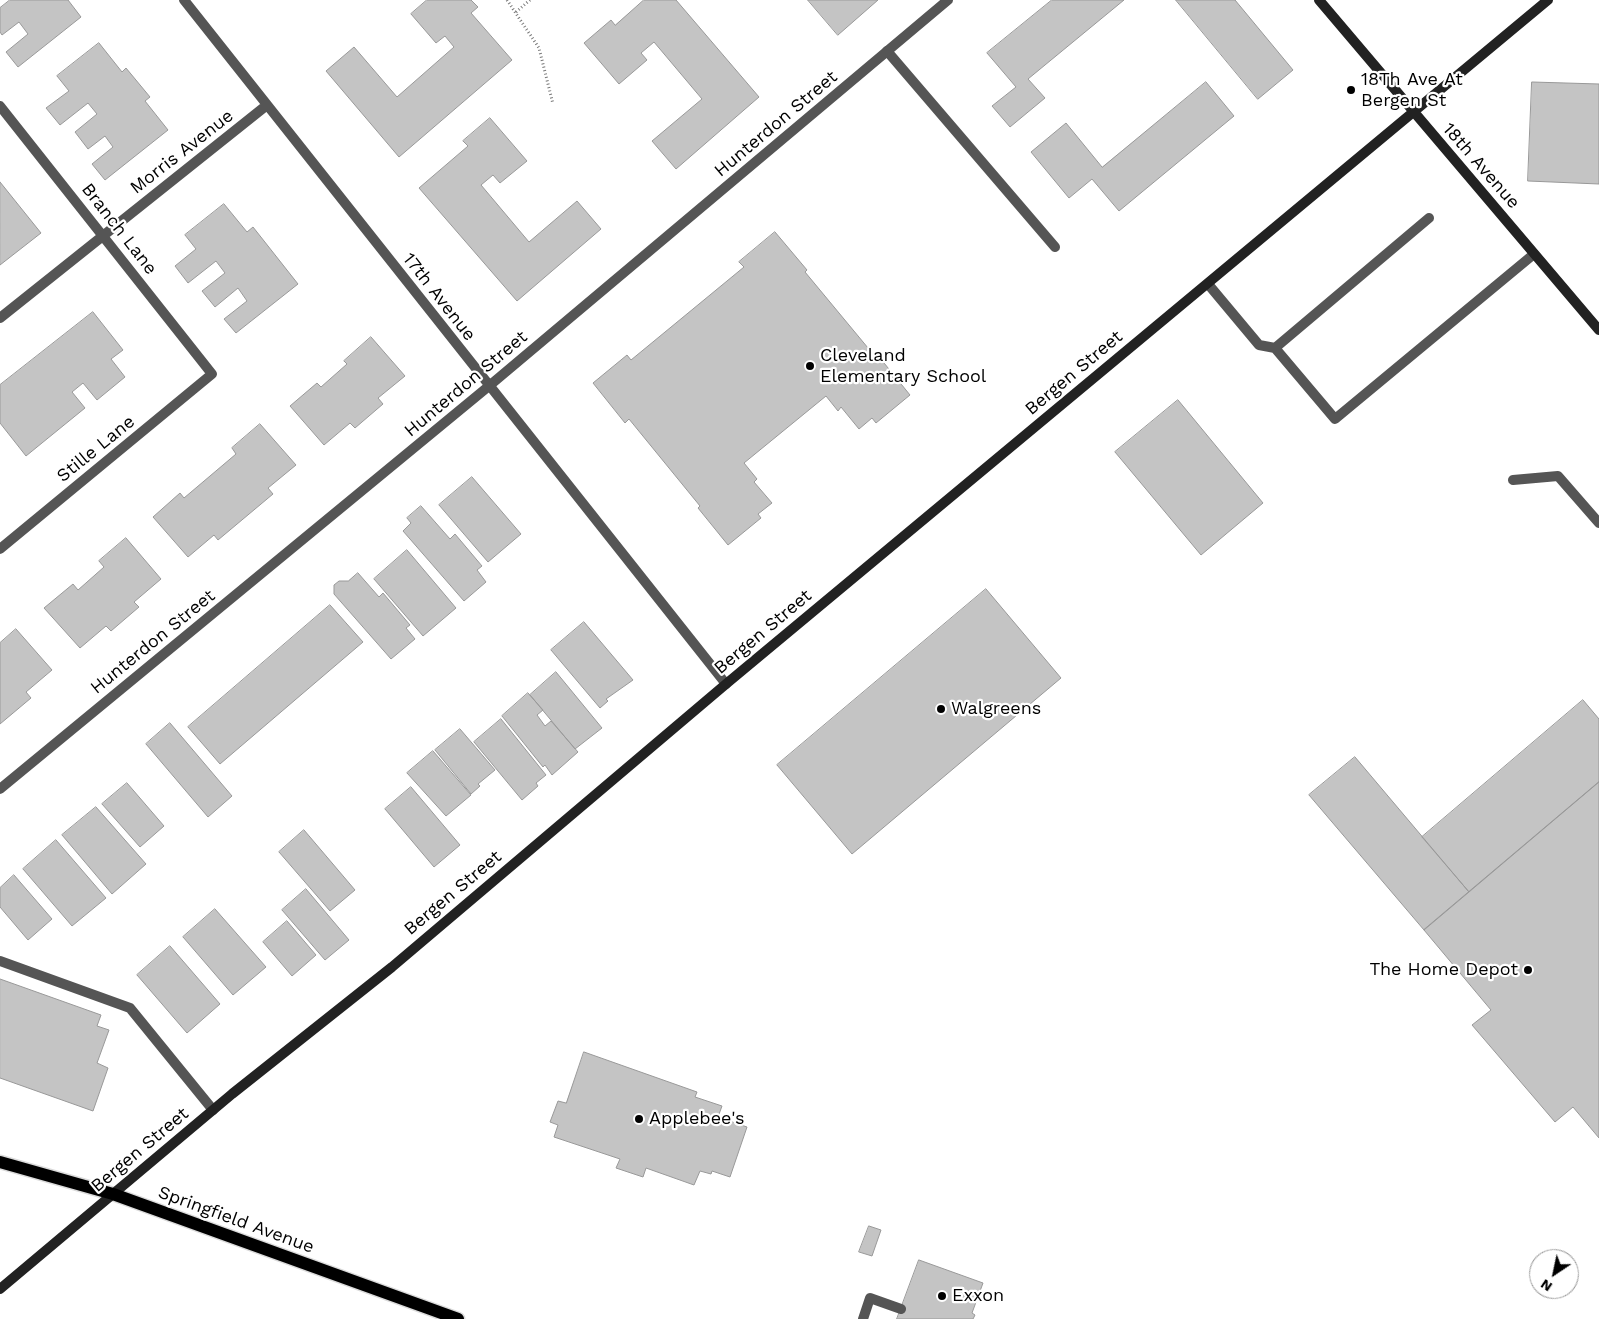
<!DOCTYPE html>
<style>
body{margin:0}
#map{position:relative;width:1599px;height:1319px;overflow:hidden;background:#fff;font-family:"Work Sans",sans-serif}
canvas{display:block}
.north{position:absolute;left:1529px;top:1249px;width:50px;height:50px;box-sizing:border-box;background:#fff;border:1px solid #999;border-radius:50%;rotate:214deg;font-size:14px;font-weight:700;line-height:20px;text-align:center;color:#000}
.north::after{content:'';display:block;margin:auto;width:18px;height:22px;background:#000;clip-path:polygon(50% 0,100% 100%,50% 72%,0 100%)}
</style>
<div id="map">
<canvas width="1599" height="1319"></canvas>
<div class="north">N</div>
</div>
<script>
const ctx = document.querySelector('canvas').getContext('2d');
ctx.lineJoin = 'round';
function paint(path, color) { ctx.fillStyle = color; ctx.fill(path, 'evenodd'); }
function stroke(path, color, width, dash) { ctx.strokeStyle = color; ctx.lineWidth = width; ctx.lineCap = dash ? 'butt' : 'round'; ctx.setLineDash(dash || []); ctx.stroke(path); }
function label(font, color, halo, rows, align = 'center') {
  ctx.font = font + ' "Work Sans",sans-serif'; ctx.lineWidth = 4.5; ctx.setLineDash([]); ctx.textBaseline = 'middle'; ctx.strokeStyle = halo; ctx.fillStyle = color; for (const [text, x, y, turn = 0] of rows) {
    ctx.save(); ctx.translate(x, y); ctx.rotate((+turn || 0) * Math.PI / 180); ctx.textAlign = isNaN(turn) ? turn : align; if (halo) ctx.strokeText(text, 0, 0); ctx.fillText(text, 0, 0); ctx.restore();
  }
}
const building = new Path2D(`
 M10,0H68L81,17L18,67L6,52L28,34L19,22L2,35L0,32V8Z
 M427,0H471L478,7L471,13L512,60L399,157L326,71L354,47L397,97L454,47L445,36L436,43L411,14Z
 M644,0H676L759,97L676,169L652,141L702,99L654,42L641,53L647,60L619,84L584,43L611,20L615,25Z
 M808,0H878L838,35Z
 M1052,0H1124L1028,79L1045,98L1010,127L992,106L1016,87L987,53Z
 M1176,0H1235L1293,70L1258,99Z
 M99,43L122,72L126,68L150,97L145,101L168,130L105,180L92,164L113,147L105,136L88,149L75,132L97,114L88,103L60,125L46,108L69,91L57,76Z
 M1206,82L1234,116L1119,211L1092,179L1069,198L1031,152L1066,123L1102,167Z
 M1532,82L1599,84V184L1528,181Z
 M490,118L527,161L500,183L493,175L481,185L529,242L577,201L601,229L517,301L419,188L468,146L463,141Z
 M0,182L41,233L0,265Z
 M224,204L247,232L253,227L298,284L236,333L224,319L247,301L238,288L215,307L202,291L225,273L216,261L188,283L175,266L196,249L185,235Z
 M775,232L807,270L805,272L878,360L880,358L910,395L876,423L872,418L859,429L841,407L838,411L826,396L744,463L757,479L754,482L772,503L758,514L761,518L728,545L698,508L700,506L629,419L625,423L593,383L627,355L631,360L744,267L739,262Z
 M93,312L123,350L111,359L125,377L97,400L83,383L72,392L85,408L26,456L0,423V385Z
 M371,337L405,376L378,398L383,404L355,428L350,423L324,445L290,406L317,383L321,387L347,364L344,361Z
 M1178,400L1263,503L1201,555L1115,452Z
 M260,424L296,465L268,488L273,494L218,540L214,535L188,557L153,517L180,493L184,498L236,454L232,448Z
 M472,477L521,534L488,562L439,505Z
 M421,506L450,539L455,534L482,566L477,570L486,582L464,601L403,531L411,523L407,518Z
 M126,538L161,579L134,602L139,607L111,631L106,626L80,648L44,608L73,584L78,590L104,567L99,561Z
 M407,550L456,608L423,636L374,579Z
 M358,573L379,597L383,593L410,625L406,628L415,639L391,659L334,594V585L339,581H348Z
 M986,589L1061,678L852,854L777,765Z
 M330,605L363,642L220,764L188,727Z
 M584,622L633,680L606,699L608,701L600,708L551,650Z
 M16,629L52,670L26,692L31,698L0,724V643Z
 M556,672L602,728L575,749L530,695Z
 M528,693L543,710L537,715L545,726L551,721L578,752L552,775L545,765L543,767L502,716Z
 M1583,700L1599,719V782L1469,892L1422,837Z
 M501,719L546,775L536,783L538,786L522,800L474,742Z
 M170,723L232,796L208,817L146,744Z
 M460,729L495,770L478,784L480,786L471,794L435,750Z
 M433,751L471,795L446,816L407,773Z
 M1355,757L1469,892L1424,930L1309,795Z
 M1599,782V1138L1573,1107L1555,1122L1472,1025L1491,1010L1424,930Z
 M127,783L164,826L140,847L102,804Z
 M411,787L460,845L434,867L385,809Z
 M96,807L146,864L112,894L62,835Z
 M304,830L355,890L330,911L279,852Z
 M56,840L106,898L72,926L23,869Z
 M14,875L52,919L28,940L0,907V888Z
 M306,889L349,940L325,960L282,910Z
 M215,909L266,967L233,995L183,937Z
 M287,921L316,955L292,976L263,942Z
 M170,946L220,1004L187,1033L137,975Z
 M0,979L101,1015L97,1026L109,1030L97,1063L108,1068L93,1111L0,1078Z
 M584,1052L697,1092L695,1097L722,1106L718,1117L747,1127L730,1177L712,1171L711,1174L700,1171L694,1185L646,1168L643,1177L616,1168L620,1159L554,1137L558,1125L550,1122L558,1101L566,1103Z
 M869,1226L881,1230L872,1256L859,1252Z
 M919,1260L983,1283L972,1313L975,1315L973,1319H897Z`);
paint(building, '#c4c4c4');
stroke(building, '#999', 1);
const primary = new Path2D(`
 M0,1162L113,1194L458,1319`);
stroke(primary, '#dbdbdb', 15);
stroke(new Path2D(`
 M507,0L539,48L553,104
 M516,12L530,0`), '#777', 3, [1, 2.5]);
stroke(new Path2D(`
 M887,51L1055,247
 M1429,218L1275,348L1335,419L1534,254
 M1208,284L1259,345L1275,348
 M1513,480L1558,476L1599,523
 M0,961L130,1008L213,1110
 M863,1319L870,1298L901,1309`), '#555', 10);
stroke(new Path2D(`
 M184,0L726,684
 M0,106L212,374L0,549
 M0,318L267,105
 M0,789L489,386L948,0`), '#555', 10);
stroke(new Path2D(`
 M1319,0L1599,330
 M0,1289L232,1094L392,967L726,684L1548,0`), '#222', 10);
stroke(primary, '#000', 12);
for (const [x, y, r, color] of [
 [1351,90,5,"#000"],
 [810,366,5,"#000"],
 [941,709,5,"#000"],
 [1528,970,5,"#000"],
 [639,1119,5,"#000"],
 [942,1296,5,"#000"]
]) { const dot = new Path2D(); dot.arc(x, y, r, 0, 2 * Math.PI); ctx.fillStyle = color; ctx.fill(dot); stroke(dot, '#fff', 2); }
label('18px', '#000', '#fff', [
 ["18Th Ave At",1361,80],
 ["Bergen St",1361,101],
 ["Cleveland",820,356],
 ["Elementary School",820,377],
 ["Walgreens",951,709],
 ["The Home Depot",1518,970,"right"],
 ["Applebee's",649,1119],
 ["Exxon",952,1296]
], 'left');
label('18px', '#000', '#fff', [
 ["Hunterdon Street",776,124,-40],
 ["Morris Avenue",182,152,-38],
 ["18th Avenue",1481,166,49],
 ["Branch Lane",119,229,52],
 ["17th Avenue",439,297,52],
 ["Bergen Street",1074,373,-40],
 ["Hunterdon Street",466,384,-40],
 ["Stille Lane",96,449,-39],
 ["Bergen Street",763,632,-40],
 ["Hunterdon Street",153,642,-39],
 ["Bergen Street",453,893,-40],
 ["Bergen Street",140,1150,-40],
 ["Springfield Avenue",236,1220,20]
]);
</script>
